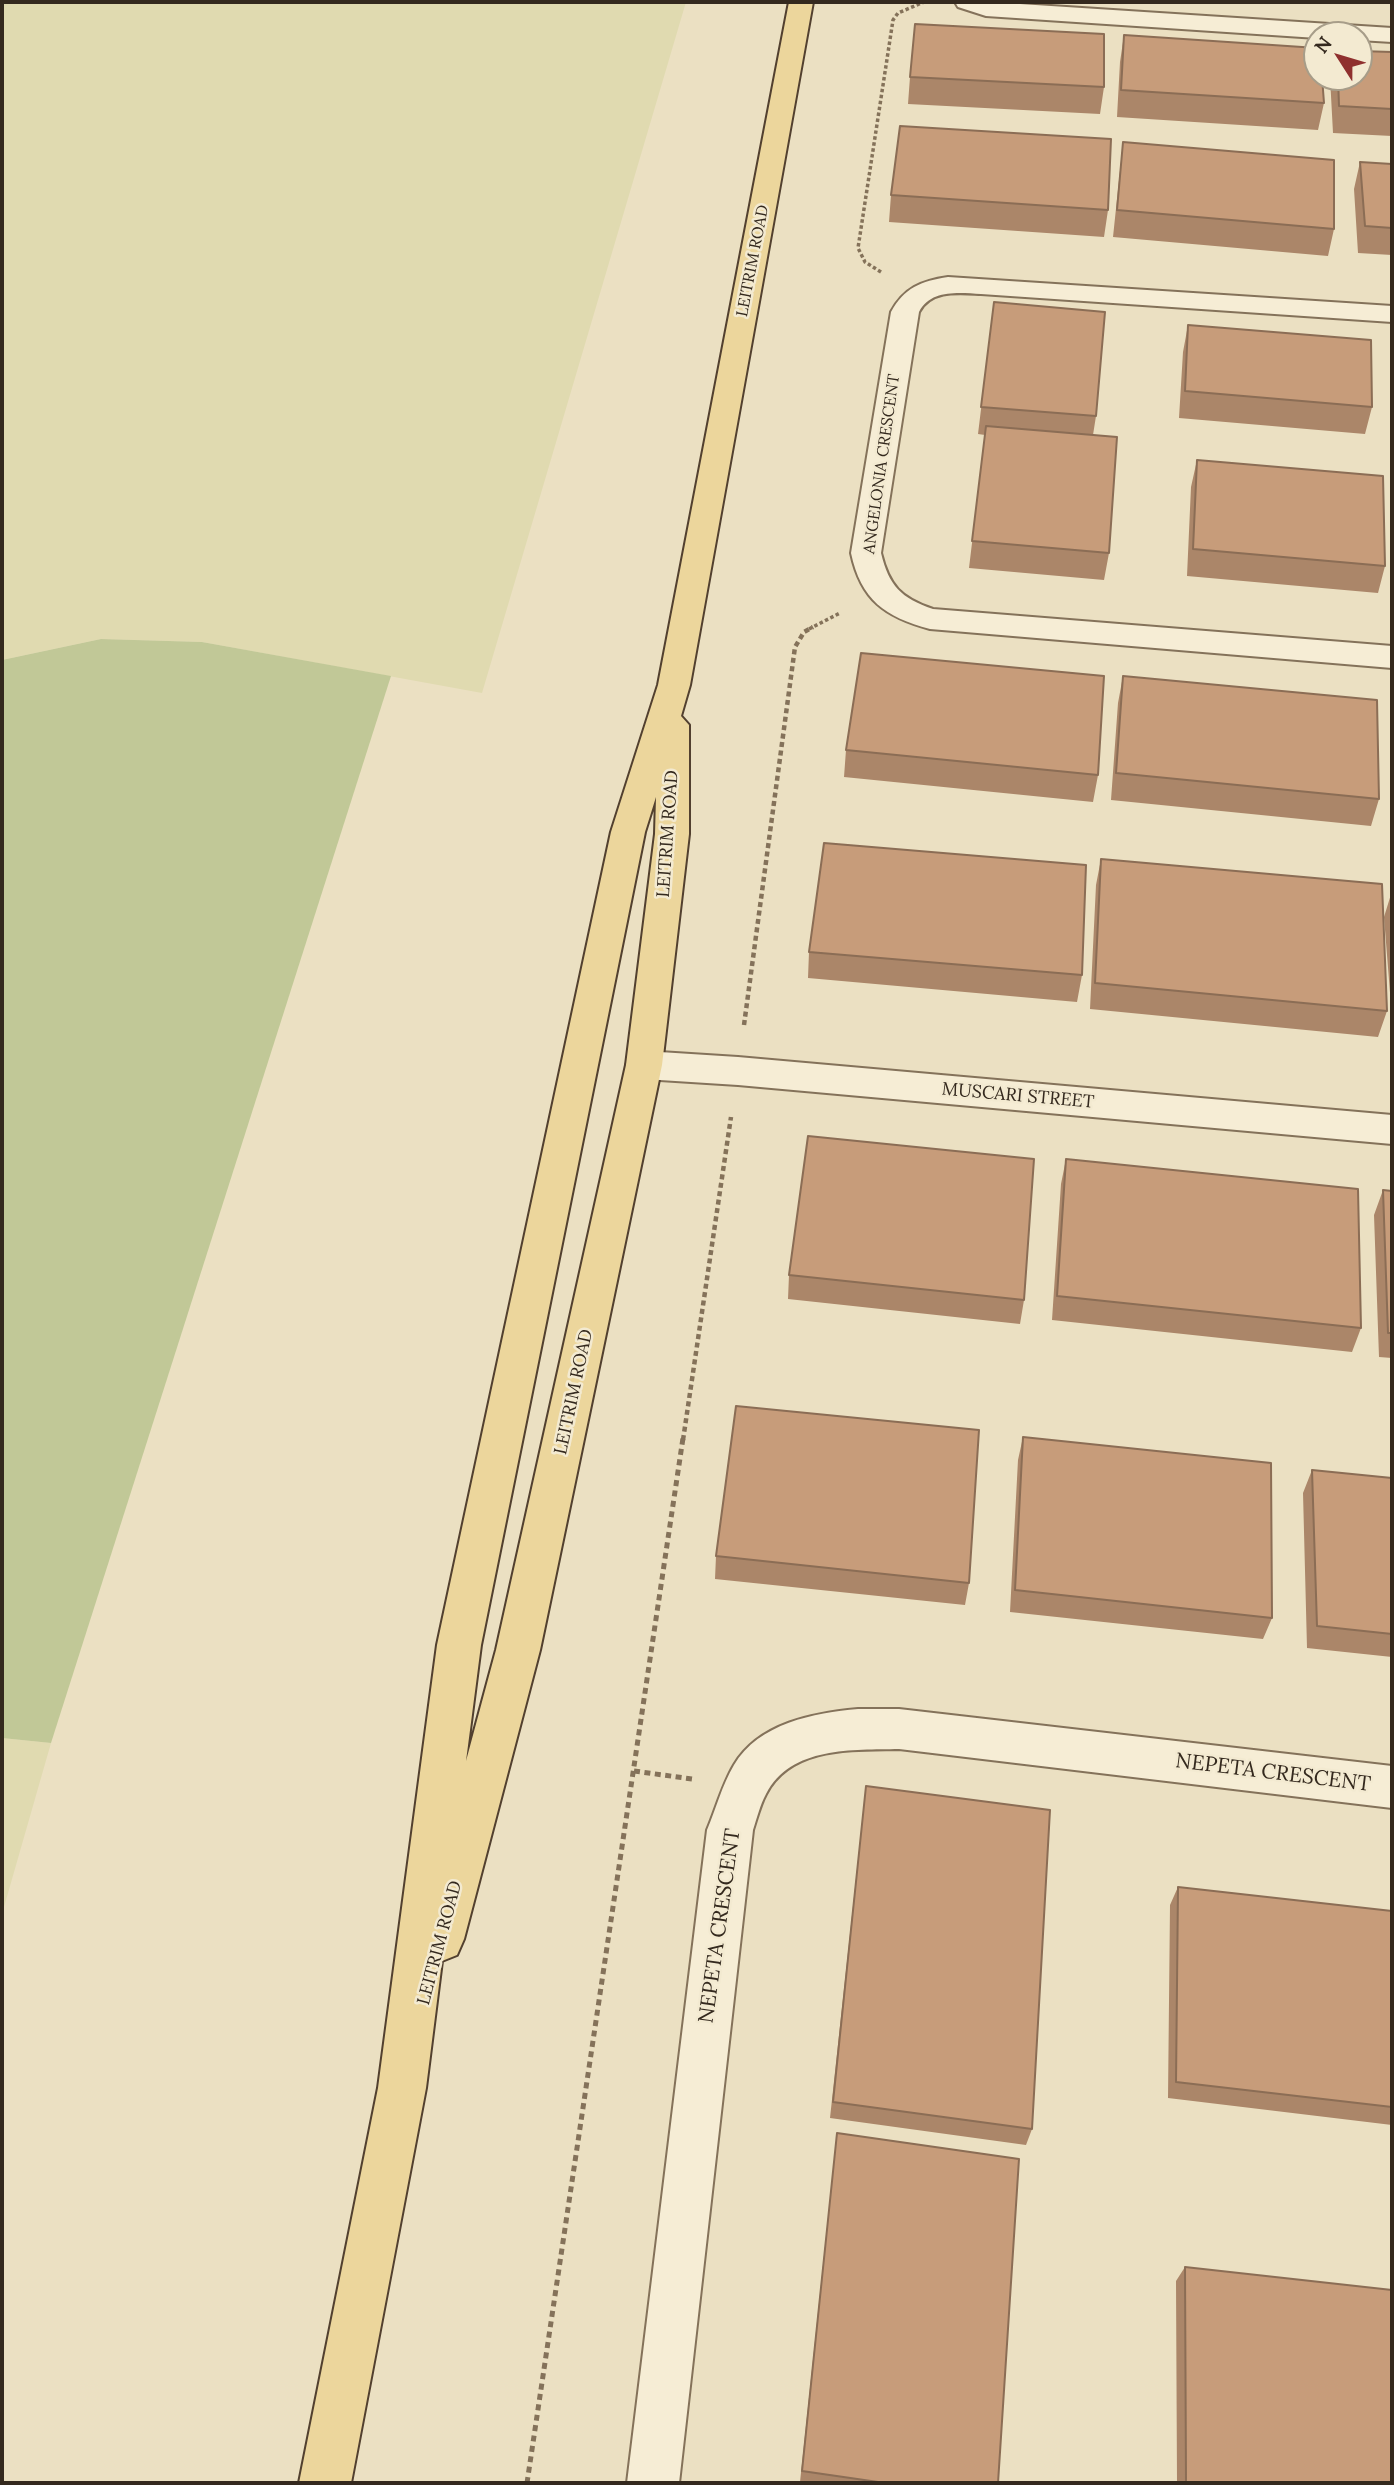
<!DOCTYPE html>
<style>
body{margin:0}
#map{position:relative;width:1394px;height:2485px;overflow:hidden;background:#ebe0c2;font-family:Lora,serif}
canvas{display:block}
.frame{position:absolute;inset:0;border:4px solid #34291e;pointer-events:none}
.north{position:absolute;left:1303px;top:21px;width:70px;height:70px;box-sizing:border-box;background:#f3ead1;border:2px solid #a79d89;border-radius:50%;rotate:307deg;font-size:19px;font-weight:700;line-height:28px;text-align:center;color:#34291e}
.north::after{content:'';display:block;margin:auto;width:24px;height:32px;background:#8f302e;clip-path:polygon(50% 0,100% 100%,50% 72%,0 100%)}
</style>
<div id="map">
<canvas width="1394" height="2485"></canvas>
<div class="frame"></div>
<div class="north">N</div>
</div>
<script>
const ctx = document.querySelector('canvas').getContext('2d');
ctx.lineJoin = 'round';
function paint(path, color) { ctx.fillStyle = color; ctx.fill(path, 'evenodd'); }
function stroke(path, color, width, dash) { ctx.strokeStyle = color; ctx.lineWidth = width; ctx.lineCap = dash ? 'butt' : 'round'; ctx.setLineDash(dash || []); ctx.stroke(path); }
function label(font, color, halo, rows, align = 'center') {
  ctx.font = font + ' Lora,serif'; ctx.lineWidth = 5; ctx.setLineDash([]); ctx.textBaseline = 'middle'; ctx.strokeStyle = halo; ctx.fillStyle = color; for (const [text, x, y, turn = 0] of rows) {
    ctx.save(); ctx.translate(x, y); ctx.rotate((+turn || 0) * Math.PI / 180); ctx.textAlign = isNaN(turn) ? turn : align; if (halo) ctx.strokeText(text, 0, 0); ctx.fillText(text, 0, 0); ctx.restore();
  }
}
paint(new Path2D(`
 M2,2H686L482,693L202,642L101,639L2,660Z
 M2,1738L51,1743L2,1914Z`), '#e0dab0');
paint(new Path2D(`
 M101,639L202,642L391,676L51,1743L2,1738V660Z`), '#c1c897');
const minor = new Path2D(`
 M955,2H989L1392,28V42L1359,40V35H1317V38L986,16L958,7Z
 M948,277L1392,306V322L981,294C959,293 931,289 919,312L881,553C889,586 901,598 933,609L1392,646V668L930,629C885,617 861,600 851,553L891,312C904,288 921,281 948,277Z
 M644,1051L738,1057L1392,1115V1144L738,1085L644,1079L631,1075L626,1065L631,1055Z
 M858,1709H899L1392,1766V1808L899,1749C853,1750 791,1746 766,1794C760,1805 757,1818 753,1830L679,2483H627L707,1830C716,1809 722,1785 734,1765C759,1723 814,1713 858,1709Z`);
const major = new Path2D(`
 M789,2H813L690,685L681,716L689,725V834L662,1065L540,1650L464,1939L457,1955L442,1961L426,2088L351,2483H299L378,2088L437,1645L611,832L658,685ZM656,797L655,834L626,1065L496,1650L466,1761L481,1645L645,832Z`);
stroke(minor, '#84725a', 4);
stroke(major, '#52402f', 4);
stroke(new Path2D(`
 M881,272L865,262L858,248L893,20L898,13L924,2
 M809,629L840,613`), '#84725a', 3.5, [3.5, 2.5]);
stroke(new Path2D(`
 M744,1025L795,647L804,632L813,627
 M683,1440L731,1117`), '#84725a', 4.5, [5, 3.5]);
stroke(new Path2D(`
 M634,1771L692,1779
 M527,2483L683,1438`), '#84725a', 5, [6, 4.5]);
paint(minor, '#f6edd5');
paint(major, '#ecd69c');
paint(new Path2D(`
 M1124,35L1324,103L1318,130L1117,117L1120,62Z
 M1392,52V136L1333,133L1330,77H1359Z
 M910,77L1104,87L1100,114L908,104Z
 M1123,142L1334,229L1328,256L1113,237Z
 M1360,162L1392,164V255L1358,253L1354,189Z
 M891,195L1108,210L1104,237L889,222Z
 M994,302L1096,416L1093,435L1109,553L1104,580L969,568L985,435L978,434Z
 M1188,325L1372,407L1365,434L1179,418L1183,352Z
 M1197,460L1385,566L1378,593L1187,576L1191,487Z
 M1123,676L1379,799L1371,826L1111,800L1118,703Z
 M846,750L1098,775L1093,802L844,777Z
 M1101,859L1387,1011L1378,1037L1090,1009L1096,885Z
 M1392,891V1018L1384,917Z
 M809,952L1082,975L1077,1002L808,978Z
 M1066,1159L1361,1328L1352,1352L1052,1320L1061,1184Z
 M1383,1190L1392,1191V1358L1379,1357L1374,1215Z
 M789,1275L1024,1300L1020,1324L788,1299Z
 M1023,1437L1272,1618L1263,1639L1010,1612L1018,1460Z
 M1312,1470L1392,1478V1657L1307,1648L1303,1493Z
 M716,1556L969,1583L965,1605L715,1579Z
 M866,1786L1032,2129L1026,2145L830,2118Z
 M1178,1887L1392,1911V2125L1168,2098L1170,1905Z
 M837,2133L998,2483H809L800,2482Z
 M1185,2267L1392,2483H1177L1176,2281Z`), '#ab8669');
const building = new Path2D(`
 M915,24L1104,34V87L910,77Z
 M1124,35L1317,48V77H1322L1324,103L1121,90Z
 M1359,51L1392,52V109L1339,106L1338,77H1359Z
 M900,126L1111,139L1108,210L891,195Z
 M1123,142L1334,160V229L1117,210Z
 M1360,162L1392,164V228L1365,226Z
 M994,302L1105,312L1096,416L981,407Z
 M1188,325L1371,340L1372,407L1185,391Z
 M986,426L1117,437L1109,553L972,541Z
 M1197,460L1383,476L1385,566L1193,549Z
 M861,653L1104,676L1098,775L846,750Z
 M1123,676L1377,700L1379,799L1116,773Z
 M824,843L1086,865L1082,975L809,952Z
 M1101,859L1382,884L1387,1011L1095,983Z
 M808,1136L1034,1159L1024,1300L789,1275Z
 M1066,1159L1358,1189L1361,1328L1057,1296Z
 M1383,1190L1392,1191V1333H1388Z
 M736,1406L979,1430L969,1583L716,1556Z
 M1023,1437L1271,1463L1272,1618L1015,1590Z
 M1312,1470L1392,1478V1634L1317,1626Z
 M866,1786L1050,1810L1032,2129L833,2102Z
 M1178,1887L1392,1911V2107L1176,2082Z
 M837,2133L1019,2159L998,2483H885L802,2471Z
 M1185,2267L1392,2290V2483H1186Z`);
paint(building, '#c79c7a');
stroke(building, '#8b6d55', 2);
label('16px', '#34291e', '#f3ead1', [
 ["LEITRIM ROAD",753,261,-79],
 ["ANGELONIA CRESCENT",882,464,-82]
]);
label('18px', '#34291e', '#f3ead1', [
 ["LEITRIM ROAD",668,834,-86],
 ["MUSCARI STREET",1018,1096,5],
 ["LEITRIM ROAD",574,1392,-78],
 ["LEITRIM ROAD",440,1943,-75]
]);
label('21px', '#34291e', '#f3ead1', [
 ["NEPETA CRESCENT",1273,1773,7],
 ["NEPETA CRESCENT",720,1926,-82]
]);
</script>
